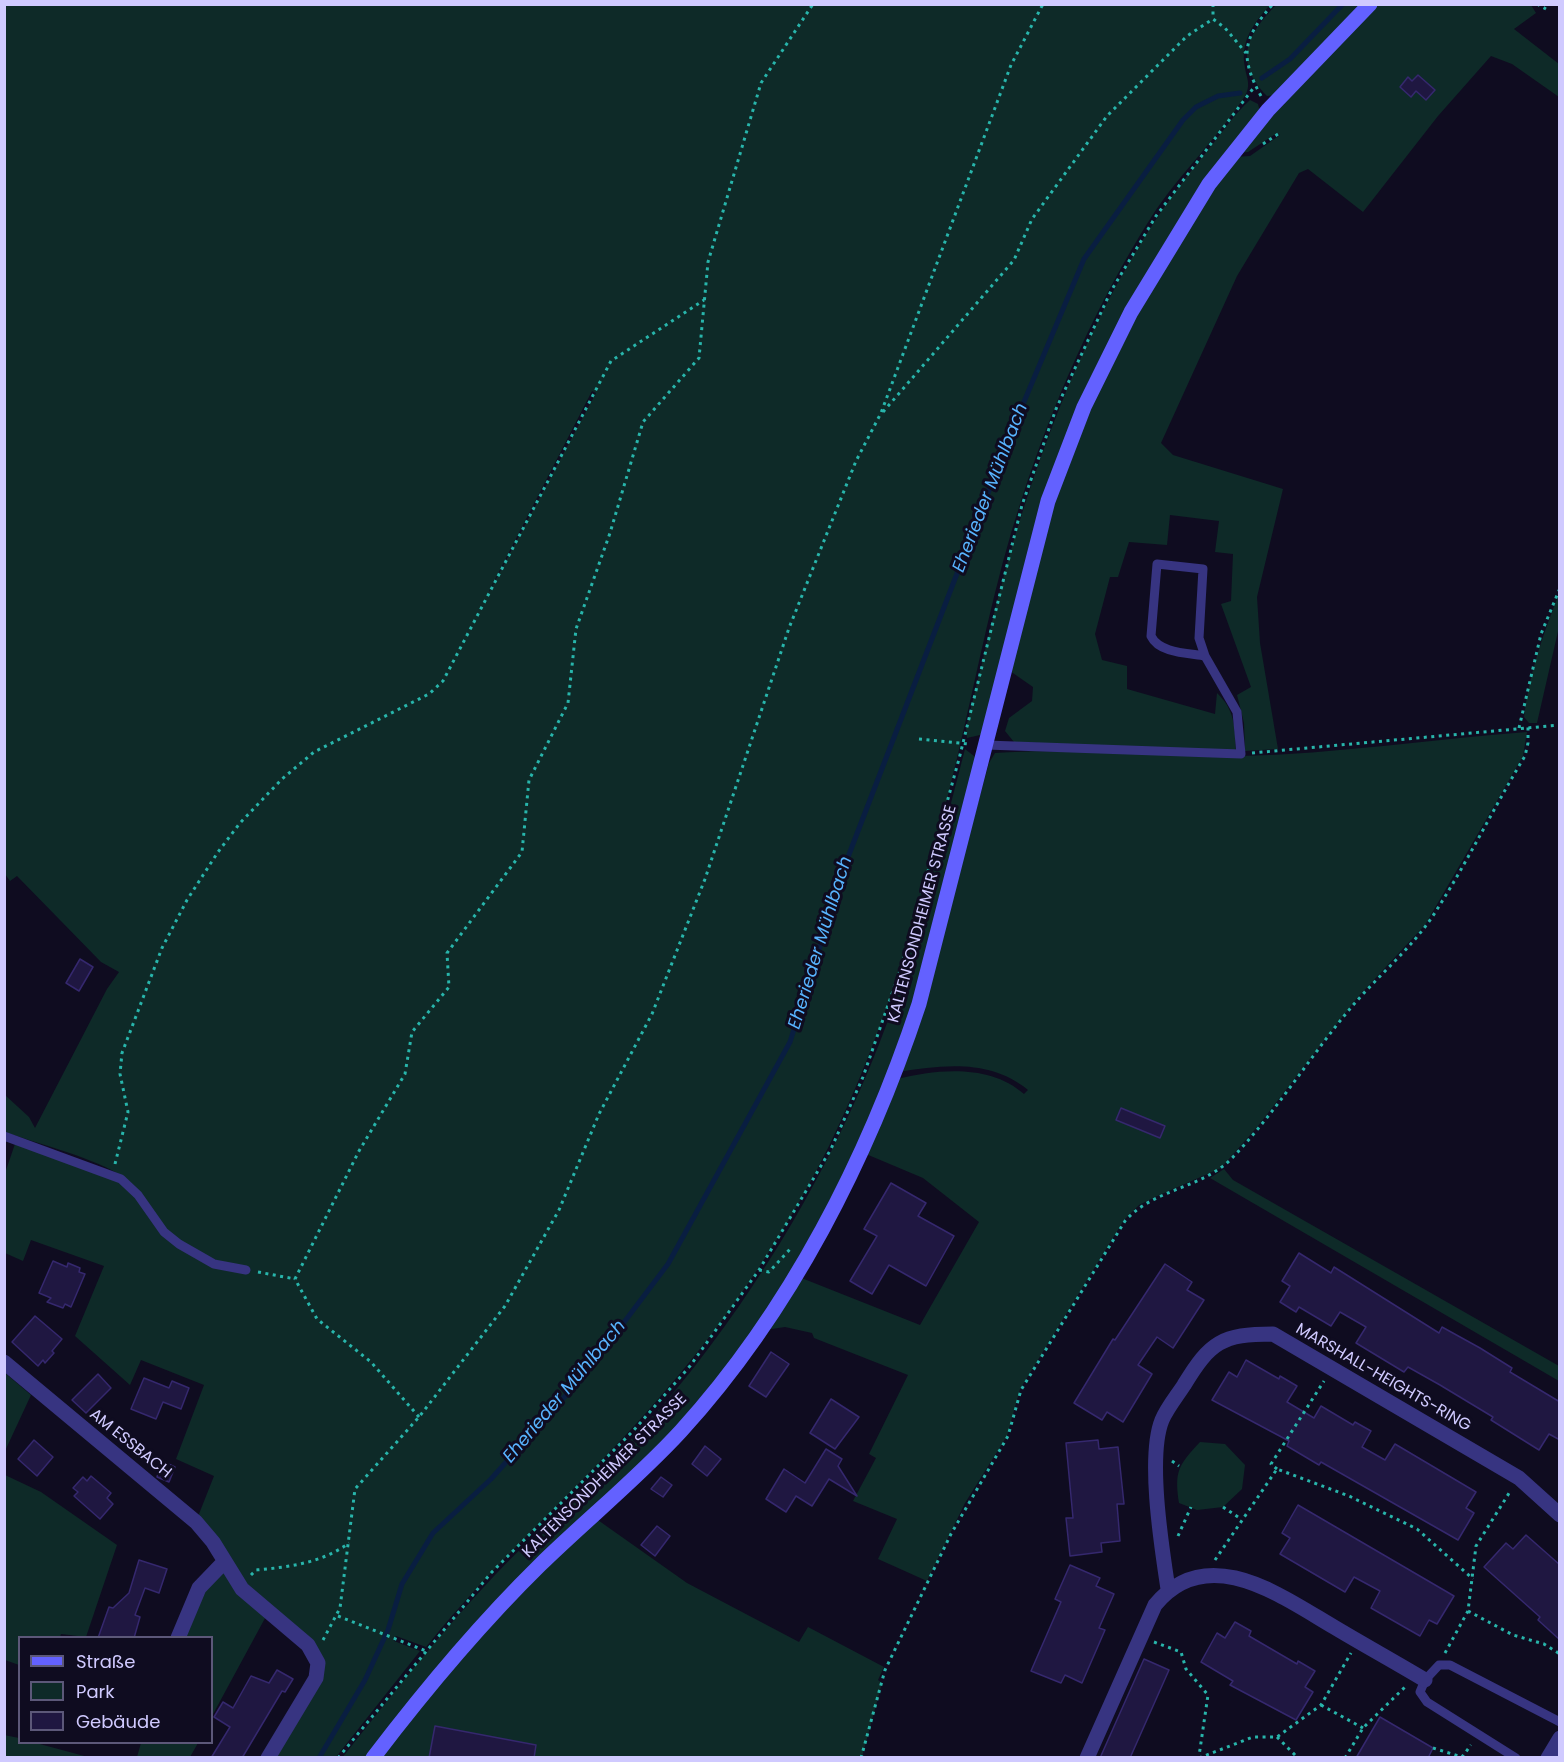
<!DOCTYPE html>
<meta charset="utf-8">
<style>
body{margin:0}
#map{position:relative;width:1564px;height:1762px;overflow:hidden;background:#0f0c20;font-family:Poppins,sans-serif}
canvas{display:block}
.frame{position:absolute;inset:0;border:6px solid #d0caff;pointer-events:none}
.legend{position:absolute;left:18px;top:1636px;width:195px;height:108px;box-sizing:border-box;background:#0f0c20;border:2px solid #5c5879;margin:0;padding:8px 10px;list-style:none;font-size:18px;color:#d0caff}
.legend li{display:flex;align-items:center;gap:12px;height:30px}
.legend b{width:30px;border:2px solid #5c5879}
</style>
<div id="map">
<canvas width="1564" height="1762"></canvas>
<div class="frame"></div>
<ul class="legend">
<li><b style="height:8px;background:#6361ff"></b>Straße</li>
<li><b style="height:16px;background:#0e2a28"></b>Park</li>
<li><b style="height:16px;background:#1f1741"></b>Gebäude</li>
</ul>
</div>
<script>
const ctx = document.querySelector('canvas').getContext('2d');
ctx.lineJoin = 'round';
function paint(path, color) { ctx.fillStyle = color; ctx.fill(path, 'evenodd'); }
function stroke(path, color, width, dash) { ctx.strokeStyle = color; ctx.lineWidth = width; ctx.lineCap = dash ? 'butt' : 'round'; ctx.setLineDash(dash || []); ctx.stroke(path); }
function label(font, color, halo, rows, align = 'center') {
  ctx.font = font + ' Poppins,sans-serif'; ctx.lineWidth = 6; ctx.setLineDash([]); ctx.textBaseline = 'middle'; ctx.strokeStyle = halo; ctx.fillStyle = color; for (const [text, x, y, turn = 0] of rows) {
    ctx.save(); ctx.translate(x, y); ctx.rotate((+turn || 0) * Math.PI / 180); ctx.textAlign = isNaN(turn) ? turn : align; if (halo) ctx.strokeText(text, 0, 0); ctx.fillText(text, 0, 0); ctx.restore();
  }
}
paint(new Path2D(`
 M4,5H1270C1253,24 1240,41 1245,68C1247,79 1251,85 1245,96C1218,138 1180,173 1152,216C1096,304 1053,402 1021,501C994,583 978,670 958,754C926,887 890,1022 829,1146C779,1247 712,1342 635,1425C566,1500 490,1567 426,1647L396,1636L394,1641L420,1651L336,1757H272L319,1680L322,1662L312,1645L270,1609L212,1716V1638L183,1637L203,1590L228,1562L216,1541L197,1519L214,1476L176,1459L204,1385L141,1360L130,1385L75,1336L104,1266L31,1240L23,1261L5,1253V1173L16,1141L119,1180L136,1195L161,1232L176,1245L213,1266L248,1271L249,1269C211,1260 181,1251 156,1218C146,1204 139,1188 125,1178C96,1158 38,1144 5,1132V1095L29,1117L35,1128L107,989L119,972L101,962L17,876L10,881L5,874ZM592,391L596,393L489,592V591Z
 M1276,5H1366L1274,95L1267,96C1233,61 1247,35 1276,5Z
 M1376,5H1531L1536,13L1514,29L1559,64V97L1512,64L1491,56L1438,116L1363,212L1308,169L1299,173L1237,276L1161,443L1173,455L1283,489L1257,597L1260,643L1278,749L1245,751L1244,723L1237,695L1251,687L1221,604L1231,601L1233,554L1215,552L1219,521L1170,515L1167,545L1129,542L1118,577H1110L1095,634L1102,660L1127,666V689L1215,714L1217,693C1235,710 1235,727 1236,751L1014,742L1005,731L1009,718L1032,701L1033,687L1010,671L1037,554L1068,455L1133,315L1234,157L1250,156L1280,135L1277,133L1248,152L1238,153Z
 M1250,100L1258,104L1260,112L1081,408L988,728L980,735L967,738L966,728C985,653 1001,577 1025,504C1065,381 1120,255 1204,155C1219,137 1233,115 1250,100Z
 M1559,594V627L1537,723H1529L1524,717C1529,674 1543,634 1559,594Z
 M1527,732L1523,756L1425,925L1357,998L1258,1126L1221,1168L1155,1197L1139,1205L1124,1220L1020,1389L1007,1436L965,1503L927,1581L878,1559L897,1519L853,1501L876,1458L869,1454L908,1375L814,1338L812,1333L785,1327L765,1330L799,1277L920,1325L979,1222L923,1178L866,1154L897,1079C938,1069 990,1064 1024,1094L1028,1090C990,1059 944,1065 898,1072L930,977L989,763L995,753C1076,747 1159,758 1241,756C1336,754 1431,739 1527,732Z
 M965,749L974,756L977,762L915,1000L855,1158L769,1309L743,1347L651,1456L368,1757L342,1758C391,1696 440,1633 494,1576C561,1507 636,1442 695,1366C775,1263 842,1146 887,1023C919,934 941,841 965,749Z
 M1224,1169L1233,1180L1559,1366V1381L1210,1178Z
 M5,1373L31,1395L5,1451Z
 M1200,1442L1225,1444L1245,1465L1242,1489L1223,1507L1197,1510L1179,1503C1174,1470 1179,1465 1200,1442Z
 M5,1475L41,1492L117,1545L86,1637L61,1634L60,1637L20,1638L19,1665L5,1660Z
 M595,1518L687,1583L799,1642L808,1627L884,1667L878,1680L882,1683L862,1757L379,1758L484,1631Z
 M4,1735L19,1738L20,1742L36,1743L88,1757H5Z
 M141,1743V1742L198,1743L190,1757H137Z`), '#0e2a28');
stroke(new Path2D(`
 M1262,78L1290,59L1343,4
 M319,1758L365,1680L388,1630L402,1584L433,1533L491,1479L585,1374L668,1264L790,1042L848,857L1013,428L1084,259L1183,120L1196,107L1218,96L1240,93`), '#091e41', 5);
const building = new Path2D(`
 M1418,75L1435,90L1426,100L1416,91L1411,97L1400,87L1408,77L1412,81Z
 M80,959L93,967L79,991L66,983Z
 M1121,1108L1165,1126L1160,1138L1116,1120Z
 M891,1183L926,1203L918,1216L954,1236L926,1286L889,1265L872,1294L850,1281L877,1236L864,1229Z
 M1299,1253L1331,1273L1334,1267L1439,1333L1442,1327L1480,1348L1512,1368L1510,1372L1560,1402V1440L1549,1434L1539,1450L1491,1420L1493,1417L1440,1385L1408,1367L1404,1372L1356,1343L1366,1327L1340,1312L1331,1326L1299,1307L1296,1312L1280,1302L1290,1286L1282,1281Z
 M53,1261L67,1267L68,1263L80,1268L79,1272L85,1274L71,1307L65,1304L63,1308L47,1302L51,1298L39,1293Z
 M1165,1264L1192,1282L1187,1290L1204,1300L1173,1348L1157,1337L1138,1365L1152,1374L1123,1422L1107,1412L1102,1420L1074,1403L1113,1339L1115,1340Z
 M35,1316L62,1339L52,1351L54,1353L45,1363L43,1360L38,1366L12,1342Z
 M771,1352L789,1364L766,1397L749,1386Z
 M1246,1360L1279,1379L1280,1376L1297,1386L1287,1402L1314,1418L1321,1406L1353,1425L1355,1422L1371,1431L1362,1447L1385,1460L1395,1444L1476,1492L1466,1508L1474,1513L1458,1540L1321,1462L1319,1465L1287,1446L1289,1441L1212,1400L1229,1372L1237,1377Z
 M98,1374L111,1388L86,1413L72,1400Z
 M144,1378L169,1388L172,1381L189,1388L181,1409L163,1402L156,1419L131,1409Z
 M831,1399L859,1417L835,1449L810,1433Z
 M34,1440L53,1457L37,1476L18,1459Z
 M1098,1440L1099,1449L1118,1447L1124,1504H1117L1120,1541L1101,1543L1102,1552L1070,1556L1066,1518H1073L1066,1443Z
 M705,1446L721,1459L707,1476L692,1464Z
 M826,1449L842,1459L838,1466L857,1496L829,1479L812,1506L796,1496L786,1512L766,1499L784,1469L805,1483Z
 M162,1461L175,1467L169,1482L157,1477Z
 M91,1476L111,1493L107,1498L113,1504L100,1519L74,1496L78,1492L73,1488L83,1477L87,1481Z
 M661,1477L672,1485L663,1497L651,1489Z
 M1298,1505L1454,1596L1437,1624L1429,1620L1420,1636L1371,1608L1380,1591L1354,1577L1345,1592L1280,1554L1290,1538L1282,1533Z
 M657,1526L670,1536L655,1556L641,1545Z
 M1526,1535L1560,1565V1640L1538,1620L1540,1617L1484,1567L1506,1543L1513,1549Z
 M139,1560L167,1569L159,1593L145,1588L135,1615L140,1617L134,1638H98L109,1607L113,1608L129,1593Z
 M1070,1565L1100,1578L1096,1586L1114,1594L1099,1628L1105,1630L1082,1683L1065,1675L1061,1683L1031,1671L1061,1602L1055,1599Z
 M1235,1622L1251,1631L1249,1636L1297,1664L1298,1661L1315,1671L1305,1687L1313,1692L1296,1720L1230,1685L1233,1681L1201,1662L1217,1633L1225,1638Z
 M1144,1659L1169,1670L1130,1758H1100Z
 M277,1670L293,1679L285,1692L282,1691L242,1758H211L230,1727L214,1717L223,1702L233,1708L251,1676L269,1683Z
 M1380,1717L1433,1748L1428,1758H1356Z
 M435,1726L536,1745L534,1758H429Z`);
paint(building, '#1f1741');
stroke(building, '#35286e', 1.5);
stroke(new Path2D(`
 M1213,4V19
 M1537,4L1546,9
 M1261,96C1239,56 1243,38 1273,4
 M1263,144L1281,132
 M883,412L1014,260L1032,219L1107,116L1187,36L1213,19L1225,28L1246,53
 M1519,728L1541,634L1560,588
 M919,739L970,744
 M1252,753L1560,725
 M115,1164L128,1112L120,1074L122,1053L162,948L187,900L218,852L240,823L282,779L314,752L429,694L443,681L611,361L704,300
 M759,1270L769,1272L791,1248
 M258,1272L295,1279
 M419,1417L371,1362L317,1319L295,1279L359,1151L405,1074L412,1032L449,987L447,953L522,852L529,780L568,703L576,629L610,533L643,422L699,358L708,262L761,83L813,4
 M1172,1461L1179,1466
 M1277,1469L1271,1464L1324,1381
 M1223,1507L1241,1519
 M1178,1536L1191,1507
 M1215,1560L1277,1469L1349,1496L1417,1529L1473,1579
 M251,1575L256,1570C289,1567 322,1563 349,1543
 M1468,1611L1513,1635L1544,1644L1560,1654
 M338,1616L426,1651
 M323,1640L340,1608L355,1489L419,1417L505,1306L559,1210L599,1114L652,1014L705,879L789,628L856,461L881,413L1011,65L1043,4
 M1154,1642L1181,1652L1186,1669L1208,1695L1199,1756
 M1445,1653L1468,1611L1476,1546L1511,1490
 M1321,1705L1363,1728
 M1277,1737L1298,1758
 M1433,1748L1462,1757L1471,1745
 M338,1758L491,1573L634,1430L690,1366L759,1270L831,1149L863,1077L902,965L959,759L1022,505L1056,409L1111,291L1156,216L1255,86
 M861,1758L885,1670L951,1534L1008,1436L1021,1390L1125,1221C1154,1188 1203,1189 1233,1157C1276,1112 1309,1058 1349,1010C1377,976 1413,948 1436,911C1468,861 1494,807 1525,756L1528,743V727
 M1199,1758L1253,1737H1277L1321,1705L1351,1653
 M1345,1758L1363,1728L1406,1686`), '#28b5ab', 3, [3, 4.5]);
stroke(new Path2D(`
 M986,745L1241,754L1237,712L1205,656L1199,638L1203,569L1157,564L1151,636C1159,653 1187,653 1205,656
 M4,1136L121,1179L138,1195L164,1232L179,1244L214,1264L246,1270
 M1516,1758L1427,1702L1420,1692L1425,1680L1439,1665H1450L1560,1722`), '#373481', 9);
stroke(new Path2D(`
 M4,1362L196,1522L213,1542L242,1589L308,1645L318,1663L316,1678L268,1758
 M1168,1589C1162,1549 1147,1457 1162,1420C1167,1408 1177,1396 1184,1385C1210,1342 1222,1334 1273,1334L1519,1478L1560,1515
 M178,1638L199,1588L224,1562
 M1087,1758L1155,1605C1207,1541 1281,1596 1334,1627C1364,1645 1395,1662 1425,1680
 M1548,1758L1560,1738`), '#373481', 15);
stroke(new Path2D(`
 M373,1758C424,1691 480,1624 540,1565C586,1520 638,1478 681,1431C791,1310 868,1158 919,1004L1048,501L1084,407L1131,312L1209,184L1268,110L1370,4`), '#6361ff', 15);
label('16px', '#d0caff', '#0f0c20', [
 ["KALTENSONDHEIMER STRASSE",923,914,-75],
 ["MARSHALL-HEIGHTS-RING",1383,1378,30],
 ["AM ESSBACH",130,1444,39],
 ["KALTENSONDHEIMER STRASSE",605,1476,-45]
]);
label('italic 18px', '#58b4ff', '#0f0c20', [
 ["Eherieder Mühlbach",991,488,-69],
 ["Eherieder Mühlbach",821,943,-73],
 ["Eherieder Mühlbach",565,1392,-50]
]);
</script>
